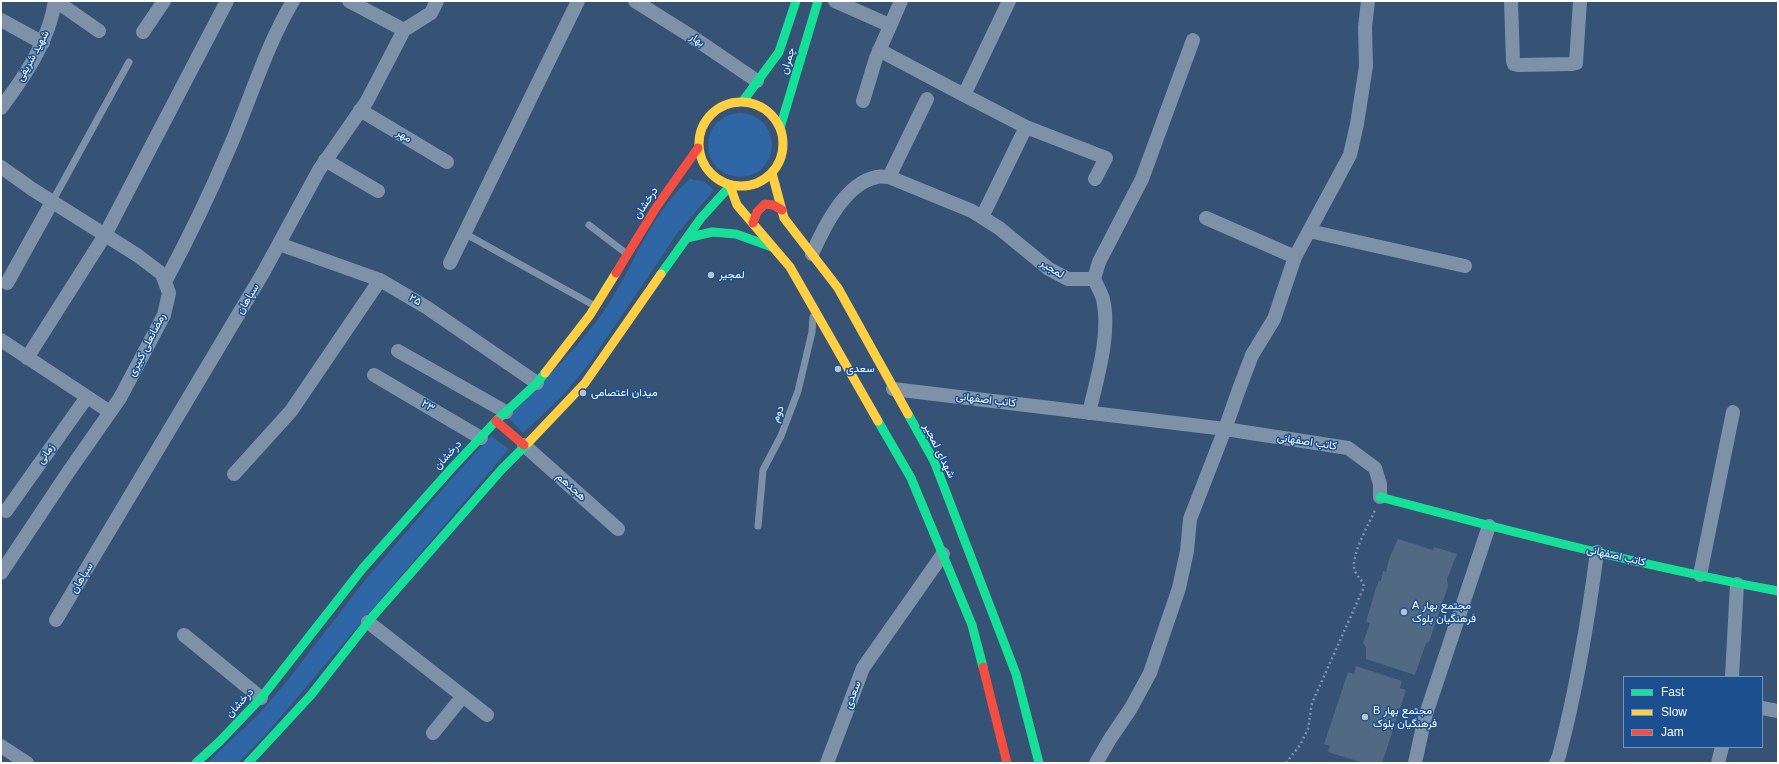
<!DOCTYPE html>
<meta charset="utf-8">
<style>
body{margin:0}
#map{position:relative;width:1779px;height:764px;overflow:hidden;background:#365274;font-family:Helvetica,sans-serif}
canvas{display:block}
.frame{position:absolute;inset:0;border:2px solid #fff;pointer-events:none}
.legend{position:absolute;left:1623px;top:676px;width:140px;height:72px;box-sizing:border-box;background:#1b4f8f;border:1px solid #7695bc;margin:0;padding:5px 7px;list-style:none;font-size:12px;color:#fff}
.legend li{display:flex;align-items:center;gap:8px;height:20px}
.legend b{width:20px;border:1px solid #7695bc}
</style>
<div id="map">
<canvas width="1779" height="764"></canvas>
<div class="frame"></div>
<ul class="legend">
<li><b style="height:5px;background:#16e098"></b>Fast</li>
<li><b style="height:5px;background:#ffcf43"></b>Slow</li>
<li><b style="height:5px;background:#f24e42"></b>Jam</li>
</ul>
</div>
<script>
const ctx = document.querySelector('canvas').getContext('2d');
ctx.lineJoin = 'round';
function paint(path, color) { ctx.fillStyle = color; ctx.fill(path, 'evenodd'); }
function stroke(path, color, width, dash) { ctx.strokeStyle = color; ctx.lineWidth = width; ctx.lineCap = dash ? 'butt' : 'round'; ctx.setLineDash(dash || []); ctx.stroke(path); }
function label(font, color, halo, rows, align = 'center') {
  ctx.font = font + ' Helvetica,Vazirmatn,sans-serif'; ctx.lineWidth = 3; ctx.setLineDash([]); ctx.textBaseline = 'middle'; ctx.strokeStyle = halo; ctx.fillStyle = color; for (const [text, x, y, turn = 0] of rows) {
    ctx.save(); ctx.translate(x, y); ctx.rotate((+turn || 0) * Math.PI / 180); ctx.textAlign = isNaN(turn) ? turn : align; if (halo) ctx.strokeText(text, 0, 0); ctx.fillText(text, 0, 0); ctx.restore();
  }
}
paint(new Path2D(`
 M708 145a32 32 0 1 1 64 0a32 32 0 1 1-64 0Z
 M690,179L705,182L714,190L676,235L589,364L559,399L523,433L508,417C541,382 579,348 606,308C633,267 653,210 690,179Z
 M491,436L509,449L266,734L238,763H207L258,715L288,680L362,584L447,484Z`), '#2f66a5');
paint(new Path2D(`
 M1398,539L1433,550L1434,547L1457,554L1447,579L1448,586L1429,642L1426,643L1415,675L1366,659V648L1363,643L1370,623L1366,622L1376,588L1379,581H1381L1383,571L1386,572L1389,559Z
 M1356,666L1402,681L1400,688L1406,690L1382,763H1363L1328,752L1330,746L1324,744L1348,672L1354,674Z`), '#526984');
stroke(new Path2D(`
 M1286,763L1300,745L1308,729L1312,703L1364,587C1362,579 1358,578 1355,571C1349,558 1369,524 1375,510`), '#7d92a8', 2.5, [2, 3]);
stroke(new Path2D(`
 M52,202L129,62
 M589,225L627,254
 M464,233L595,306
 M758,526L763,470L781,436L798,391L812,332L813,317`), '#7d92a8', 7);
stroke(new Path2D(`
 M56,1L99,31
 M349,1L404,30
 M635,1L697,40L757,81
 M835,1L889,25
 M1009,1L964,95L1026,127L1106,158L1095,179
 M1511,1L1513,61L1514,64L1518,65L1572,64L1576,63L1580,1
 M1,20L43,43
 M143,32L164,1
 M879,50L964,95
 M863,101L876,58L901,1
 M1,108C25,76 49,41 55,1
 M360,110L447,162
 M325,160L378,191
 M1,167L32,189L137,255L162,274L169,293L164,315L120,398L69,471L1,573
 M889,177L927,99
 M982,217L1026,127
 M1206,218L1295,257
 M1309,231L1465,266
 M279,244L380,280L426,307L537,383
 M812,254C824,227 845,183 877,177C880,176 885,177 889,177L972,211L999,228L1049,269L1068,279H1094L1099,262L1142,179L1193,40
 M450,263L578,1
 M165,282C188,239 209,196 228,151C250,101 265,48 293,1
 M7,283L52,202
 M1,340L110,412
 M398,351L506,412
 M27,358L105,235L227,1
 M374,375L481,438
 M893,389L1225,429L1348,448L1375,468L1380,484V497
 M1089,413C1097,378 1111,334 1103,299C1101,292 1097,286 1094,279
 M524,445L618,529
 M234,474L291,411L380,280
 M6,511L87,397
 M1700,575L1733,412
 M56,620L263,273L319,170L367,101L404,30L431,13L437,1
 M368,622L487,715
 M184,635L261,698
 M1732,677L1737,584
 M1762,708L1778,711
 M433,733L463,696
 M1,746L27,763
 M827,763L863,668L943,554
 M1096,763L1110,739L1131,708L1150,673L1179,588L1187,551L1190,519L1225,429L1238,392L1252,355L1274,319L1295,257L1350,155L1357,124L1366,66L1365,27L1368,1
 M1415,763L1425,717L1489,526
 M1556,763L1559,756C1577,687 1588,622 1597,552
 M1718,763L1722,747`), '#7d92a8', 14);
stroke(new Path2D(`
 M743,101L779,52L796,1
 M780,128L818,1
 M687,238L712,232L736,234L772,247
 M661,274L701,218L730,186
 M908,414L934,461L1016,674L1039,763
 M878,421L911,478L972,625L983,667
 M1380,497C1512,532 1644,566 1778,591
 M196,763L220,741L261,698L363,568L451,469L496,421L537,383L545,373
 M248,763L311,695L373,616L502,469L528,443`), '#16e098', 9);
stroke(new Path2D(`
 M699 144a42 42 0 1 1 84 0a42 42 0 1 1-84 0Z
 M772,173L784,218L838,288L908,414
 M730,186L737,205L790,267L878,421
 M545,373L590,315L616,273
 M528,443L585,383L661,274`), '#ffcf43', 9);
stroke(new Path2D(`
 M753,223L757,212L765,204L773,205L782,210
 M616,273L657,206L698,148
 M496,421L524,445
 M983,667L1007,763`), '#f24e42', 9);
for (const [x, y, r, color] of [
 [711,275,4,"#b9c2ce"],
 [838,369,4,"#b9c2ce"],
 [583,393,4,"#b9c2ce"],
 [1404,612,4,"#b9c2ce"],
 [1365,717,4,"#b9c2ce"]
]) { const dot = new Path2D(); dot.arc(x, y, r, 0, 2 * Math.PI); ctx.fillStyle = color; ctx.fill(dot); stroke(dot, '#1b4f8f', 1.5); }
label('11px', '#fff', '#1b4f8f', [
 ["بهار",697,40,33],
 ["شهید شریفی",33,56,-61],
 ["چمران",788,61,-73],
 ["مهر",404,136,31],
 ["درخشان",646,203,-57],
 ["لمجیر",1052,269,33],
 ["سپاهان",248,299,-59],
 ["۲۵",415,300,31],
 ["رمضانعلی کبیری",147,345,-63],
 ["کاتب اصفهانی",986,400,7],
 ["۲۳",428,406,31],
 ["دوم",778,414,-68],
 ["کاتب اصفهانی",1307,442,9],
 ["شهدای لمجیر",939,451,64],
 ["زمانی",46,454,-55],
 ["درخشان",448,455,-47],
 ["هجدهم",571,487,42],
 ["کاتب اصفهانی",1616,556,13],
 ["سپاهان",82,578,-59],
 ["سعدی",853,695,-69],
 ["درخشان",240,703,-47]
]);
label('11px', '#fff', '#1b4f8f', [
 ["لمجیر",719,275],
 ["سعدی",846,369],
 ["میدان اعتصامی",591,393],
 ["A مجتمع بهار",1412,606],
 ["فرهنگیان بلوک",1412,619],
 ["B مجتمع بهار",1373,711],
 ["فرهنگیان بلوک",1373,724]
], 'left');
</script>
